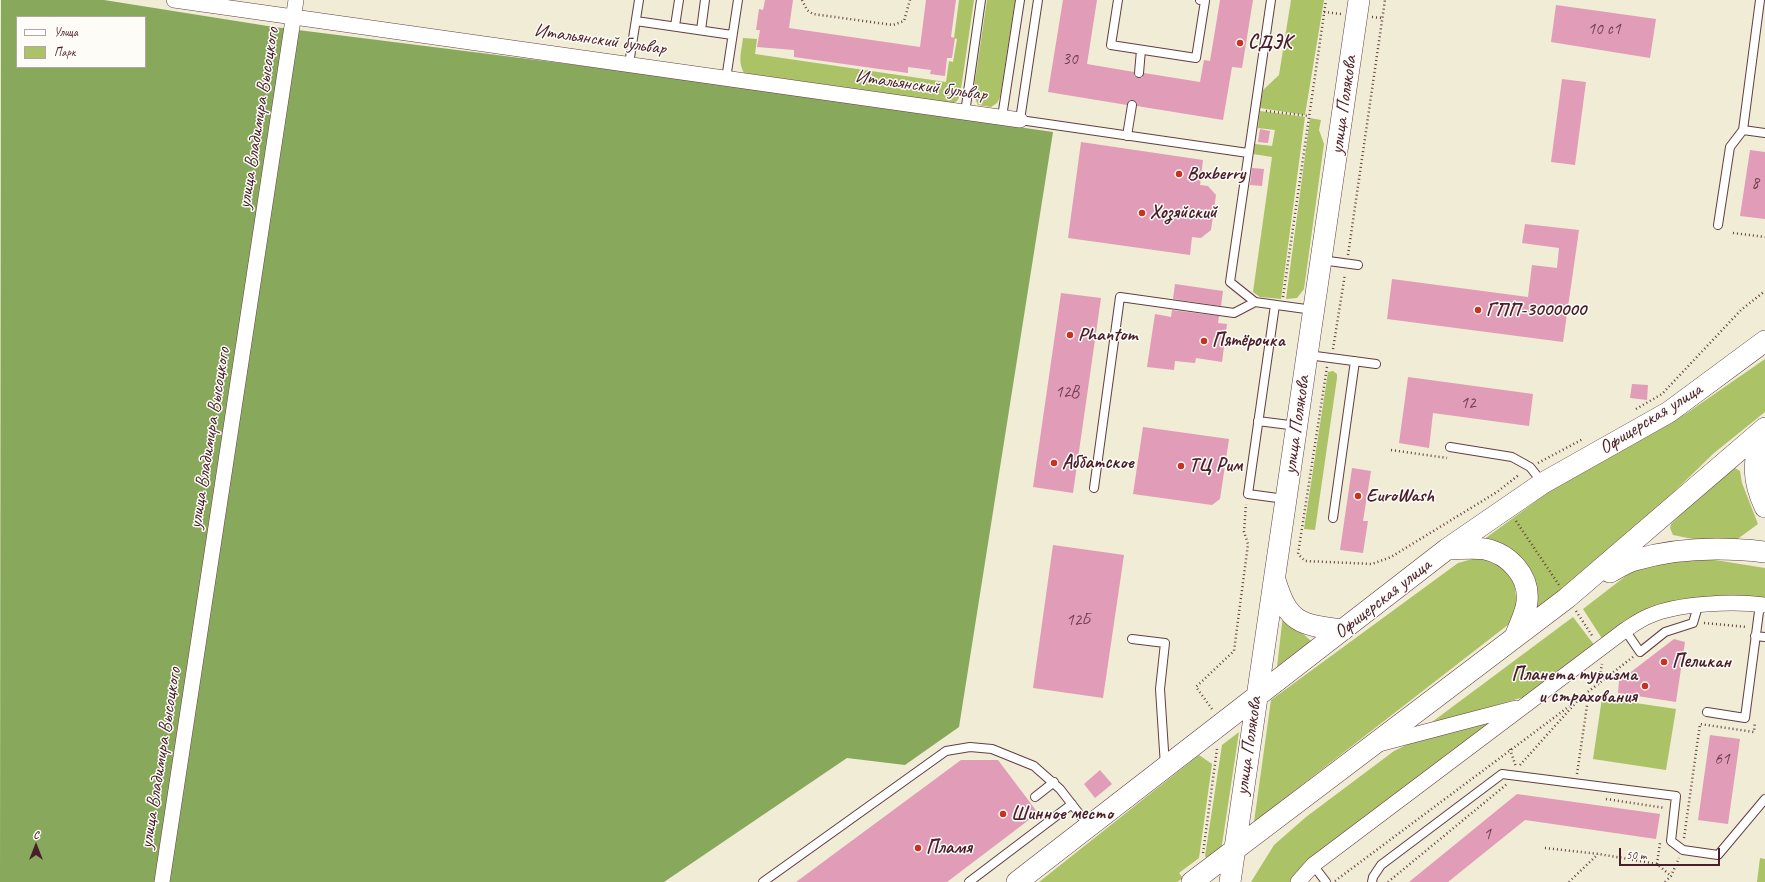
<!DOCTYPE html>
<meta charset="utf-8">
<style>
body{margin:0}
#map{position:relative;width:1765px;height:882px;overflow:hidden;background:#f1ecd5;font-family:Caveat,sans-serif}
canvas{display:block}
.legend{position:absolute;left:16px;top:16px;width:130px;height:52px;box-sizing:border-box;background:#fdfcf7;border:1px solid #b5a4a5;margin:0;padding:5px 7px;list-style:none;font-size:12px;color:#4a1f2b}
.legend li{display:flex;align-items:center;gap:8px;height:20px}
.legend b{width:20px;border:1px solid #b5a4a5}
.north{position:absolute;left:16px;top:826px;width:40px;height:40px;-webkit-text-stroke:3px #fdfcf7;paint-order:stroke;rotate:0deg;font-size:11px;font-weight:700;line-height:16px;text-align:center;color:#4a1f2b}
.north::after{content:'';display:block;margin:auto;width:14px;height:18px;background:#4a1f2b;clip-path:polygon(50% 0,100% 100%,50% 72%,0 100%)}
.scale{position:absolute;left:1619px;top:848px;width:101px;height:18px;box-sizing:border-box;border:2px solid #4a1f2b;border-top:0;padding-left:5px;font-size:12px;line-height:14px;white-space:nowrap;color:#4a1f2b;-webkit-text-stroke:3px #fdfcf7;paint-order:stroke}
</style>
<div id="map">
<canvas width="1765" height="882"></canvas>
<ul class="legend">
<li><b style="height:5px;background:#fff"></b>Улица</li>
<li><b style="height:11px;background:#abc266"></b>Парк</li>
</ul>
<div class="north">С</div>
<div class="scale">50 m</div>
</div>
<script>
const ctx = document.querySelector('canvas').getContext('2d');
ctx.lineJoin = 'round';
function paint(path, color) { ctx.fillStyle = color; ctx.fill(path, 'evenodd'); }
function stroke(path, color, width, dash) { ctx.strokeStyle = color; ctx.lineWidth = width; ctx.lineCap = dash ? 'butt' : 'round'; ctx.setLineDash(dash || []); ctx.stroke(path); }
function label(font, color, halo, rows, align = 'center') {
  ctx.font = font + ' Caveat,sans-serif'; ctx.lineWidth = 3; ctx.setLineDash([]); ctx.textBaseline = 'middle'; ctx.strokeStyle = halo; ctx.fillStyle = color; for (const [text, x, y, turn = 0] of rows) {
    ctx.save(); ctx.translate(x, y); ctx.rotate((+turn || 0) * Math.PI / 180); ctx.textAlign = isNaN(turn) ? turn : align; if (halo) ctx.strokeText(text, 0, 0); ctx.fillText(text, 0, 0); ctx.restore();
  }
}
paint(new Path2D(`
 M959,0H974L960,96L957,101L953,103L744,73C737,62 742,49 743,38L757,39L755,54L946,82L949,61L953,62L957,39L954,38Z
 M987,0H1015L1000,97L997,103L991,107L978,105L973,94Z
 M1291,0H1324L1305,115L1260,108L1263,90L1279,75Z
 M1260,111L1305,117L1281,299L1260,297L1253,292L1272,157L1253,154L1255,144L1272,146L1275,130L1258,128Z
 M1310,118L1321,120L1319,130L1324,144L1304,289L1297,298L1286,299Z
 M1765,359V412L1714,453L1612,552L1537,613L1483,540L1550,491L1625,447L1687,413Z
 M1333,371L1337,374V378L1315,530L1304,529L1328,372Z
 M1735,468L1740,471L1742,483L1758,524L1728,546L1673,535L1670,528L1671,524L1692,503Z
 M1480,557L1503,567L1514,581L1517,605L1509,624L1254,822L1271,700L1458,563Z
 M1709,559L1765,568V601L1667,604C1639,609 1624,622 1603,640L1583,609L1640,565Z
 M1283,615L1311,641L1277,667Z
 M1573,617L1595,646L1524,697L1428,725Z
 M1602,698L1676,709L1666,770L1593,759Z
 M1500,718L1291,882H1251L1274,845L1306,817L1394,751L1416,740Z
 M1239,732L1221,851L1208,860L1205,856L1222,745Z
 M1199,755L1212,764L1199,858L1179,873L1183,878L1177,882H1039Z
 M1760,858L1765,859V882H1757Z`), '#abc266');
paint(new Path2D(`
 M1,0H104L274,27L648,74L1053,132L959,727L905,765L847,758L664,882H0ZM17,17H145V67H17Z`), '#88a85b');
paint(new Path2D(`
 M765,0H793L789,28L920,47L926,0H956L951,37L955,38L952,58H947L945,76L930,74L931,70L908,67V73L794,57V50L757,47L760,30H756L759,9L763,10Z
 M1063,0H1097L1087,64L1134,72V76L1138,78H1142L1144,73L1200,82L1204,60L1210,61L1220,0H1253L1242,68L1232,67L1223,120L1137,106V103L1133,100H1130L1127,105L1048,92Z
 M1556,5L1656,19L1650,58L1551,42Z
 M1562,79L1586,82L1575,165L1551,162Z
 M1260,129L1270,131L1268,143L1258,142Z
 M1081,142L1203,160L1200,185L1208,186L1216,195L1211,230L1201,238L1192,237L1190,255L1068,238Z
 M1750,150L1765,152V219L1740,216Z
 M1252,168L1264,169L1262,186L1250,185Z
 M1525,224L1579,230L1563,342L1387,319L1392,279L1528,297L1532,265L1557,268L1559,248L1522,243Z
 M1175,284L1223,291L1221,306L1173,299Z
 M1061,293L1101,298L1073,493L1033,487Z
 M1172,310L1219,316L1218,323L1227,324L1222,362L1196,358L1195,363L1175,361L1174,370L1147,367L1155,314L1171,317Z
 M1408,377L1533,394L1529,426L1433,413L1429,448L1399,443Z
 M1632,384L1648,385L1647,400L1630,398Z
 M1143,427L1229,439L1220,499L1212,505L1133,494Z
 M1352,468L1371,471L1363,521H1368L1363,553L1340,550Z
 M1053,545L1124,555L1103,698L1033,688Z
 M1674,639L1685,642L1676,702L1618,693L1619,681Z
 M1710,735L1740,739L1728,824L1698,820Z
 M961,760H998L1038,813L947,882H796Z
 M1100,770L1112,784L1095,798L1084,784Z
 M1517,794L1660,814L1656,839L1525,820L1448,882H1409Z`), '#e19cb8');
const service = new Path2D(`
 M1038,0L1020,120L1248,153
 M1118,0L1111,45L1196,58L1205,1L1200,0
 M1271,0L1230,282L1255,302L1313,310
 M636,21L732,35
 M675,26L679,0
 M701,30L705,0
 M629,64L639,0
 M1139,73L1141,50
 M726,79L738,0
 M965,113L981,0
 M1002,117L1020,0
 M1743,130L1760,0
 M1127,136L1132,105
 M1718,225L1730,147L1743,130L1765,133
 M1321,260L1358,265
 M1275,305L1248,494L1285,499
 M1308,355L1376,364
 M1258,421L1297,426
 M1450,447L1512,457L1530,467L1542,482
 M1094,488L1120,297L1234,313L1255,302
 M1333,518L1355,361
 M1625,630L1640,652L1665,632L1693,623L1698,606
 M1755,636L1765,637
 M1132,639L1165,643L1160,689L1165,766
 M1707,712L1745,718L1760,604
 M1035,797L1054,782
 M1313,865L1326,882
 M763,882L946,751L970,747L992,749L1034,766L1060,789L1088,825
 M969,882L1072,804
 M1372,882L1373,877L1381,865L1502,774L1676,796L1671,841L1683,850L1718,855L1765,799`);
const minor = new Path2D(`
 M174,0L1020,120
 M1379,744L1516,708
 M162,882L296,0
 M1298,882L1313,865L1625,630C1633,625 1641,619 1649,616C1678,603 1734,601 1765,605`);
const secondary = new Path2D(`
 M1765,436C1750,458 1754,484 1765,507
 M1447,549C1459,549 1473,547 1485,549C1509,554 1530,576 1527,602C1526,613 1519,626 1515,637
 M1610,572C1618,568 1626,562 1635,560C1676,548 1722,547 1765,552
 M1275,580C1288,623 1300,625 1343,630
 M1017,882L1447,549L1543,483L1669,412L1765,341
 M1192,882L1567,598L1765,428
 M1230,882L1359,0`);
stroke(service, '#633e44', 10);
stroke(minor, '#633e44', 16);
stroke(secondary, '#633e44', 22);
stroke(new Path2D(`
 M802,0L807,10L813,14L893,25L904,21L910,0
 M1324,12L1341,14
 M1372,17L1382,18
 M1266,111L1309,116
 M1733,233L1765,237
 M1348,255L1385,0
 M1283,297L1326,0
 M1333,349L1345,274
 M1327,367L1298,554L1305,561L1372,564L1391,557L1497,492L1520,474
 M1636,409L1662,394L1741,310L1765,291
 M1391,450L1447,458
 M1538,463L1583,439
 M1516,521L1559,585
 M1576,611L1593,637
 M1704,623L1747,627
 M1598,684L1602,664
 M1212,709L1196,687L1234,651L1248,544L1244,532L1246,504
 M1510,749L1516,767
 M1520,765L1580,698L1633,657
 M1577,774L1589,692
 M1606,799L1665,808
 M1684,838L1700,724L1754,732L1755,722
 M1545,848L1599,854L1657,864L1671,876
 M1203,853L1217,749
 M1657,864L1660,843
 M1335,881L1575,702
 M1388,882L1507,784
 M1569,882L1598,854
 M1665,882L1671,876L1679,858`), '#633e44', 2.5, [1, 3]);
stroke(service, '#fff', 8);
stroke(minor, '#fff', 15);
stroke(secondary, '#fff', 21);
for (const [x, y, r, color] of [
 [1240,43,4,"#c8321e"],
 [1179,174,4,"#c8321e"],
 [1142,213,4,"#c8321e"],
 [1478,310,4,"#c8321e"],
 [1070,335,4,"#c8321e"],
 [1204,341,4,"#c8321e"],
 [1054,463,4,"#c8321e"],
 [1181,466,4,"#c8321e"],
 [1358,496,4,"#c8321e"],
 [1664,662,4,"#c8321e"],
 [1645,686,4,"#c8321e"],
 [1003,814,4,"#c8321e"],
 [918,848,4,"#c8321e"]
]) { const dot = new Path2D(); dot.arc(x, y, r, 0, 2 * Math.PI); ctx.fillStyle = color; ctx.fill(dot); stroke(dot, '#fdfcf7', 1.5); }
label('17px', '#703e4e', null, [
 ["10 с1",1604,30],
 ["30",1070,60],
 ["8",1755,184],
 ["12В",1067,393],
 ["12",1468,404],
 ["12Б",1078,621],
 ["61",1722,760],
 ["1",1487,835]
]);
label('19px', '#4a1f2b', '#fdfcf7', [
 ["Итальянский бульвар",600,40,8],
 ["Итальянский бульвар",921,86,8],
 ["улица Полякова",1344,105,-82],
 ["улица Владимира Высоцкого",259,118,-81],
 ["Офицерская улица",1651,419,-32],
 ["улица Полякова",1297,425,-82],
 ["улица Владимира Высоцкого",210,438,-81],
 ["Офицерская улица",1383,599,-38],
 ["улица Полякова",1249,746,-82],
 ["улица Владимира Высоцкого",161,758,-81]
]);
label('bold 19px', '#4a1f2b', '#fdfcf7', [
 ["СДЭК",1248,43],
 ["Boxberry",1187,174],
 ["Хозяйский",1150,213],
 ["ГПП-3000000",1486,310],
 ["Phantom",1078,335],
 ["Пятёрочка",1212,341],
 ["Аббатское",1062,463],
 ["ТЦ Рим",1189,466],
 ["EuroWash",1366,496],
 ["Пеликан",1672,662],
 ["Планета туризма",1637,675,"right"],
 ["и страхования",1637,697,"right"],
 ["Шинное место",1011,814],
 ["Пламя",926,848]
], 'left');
</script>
